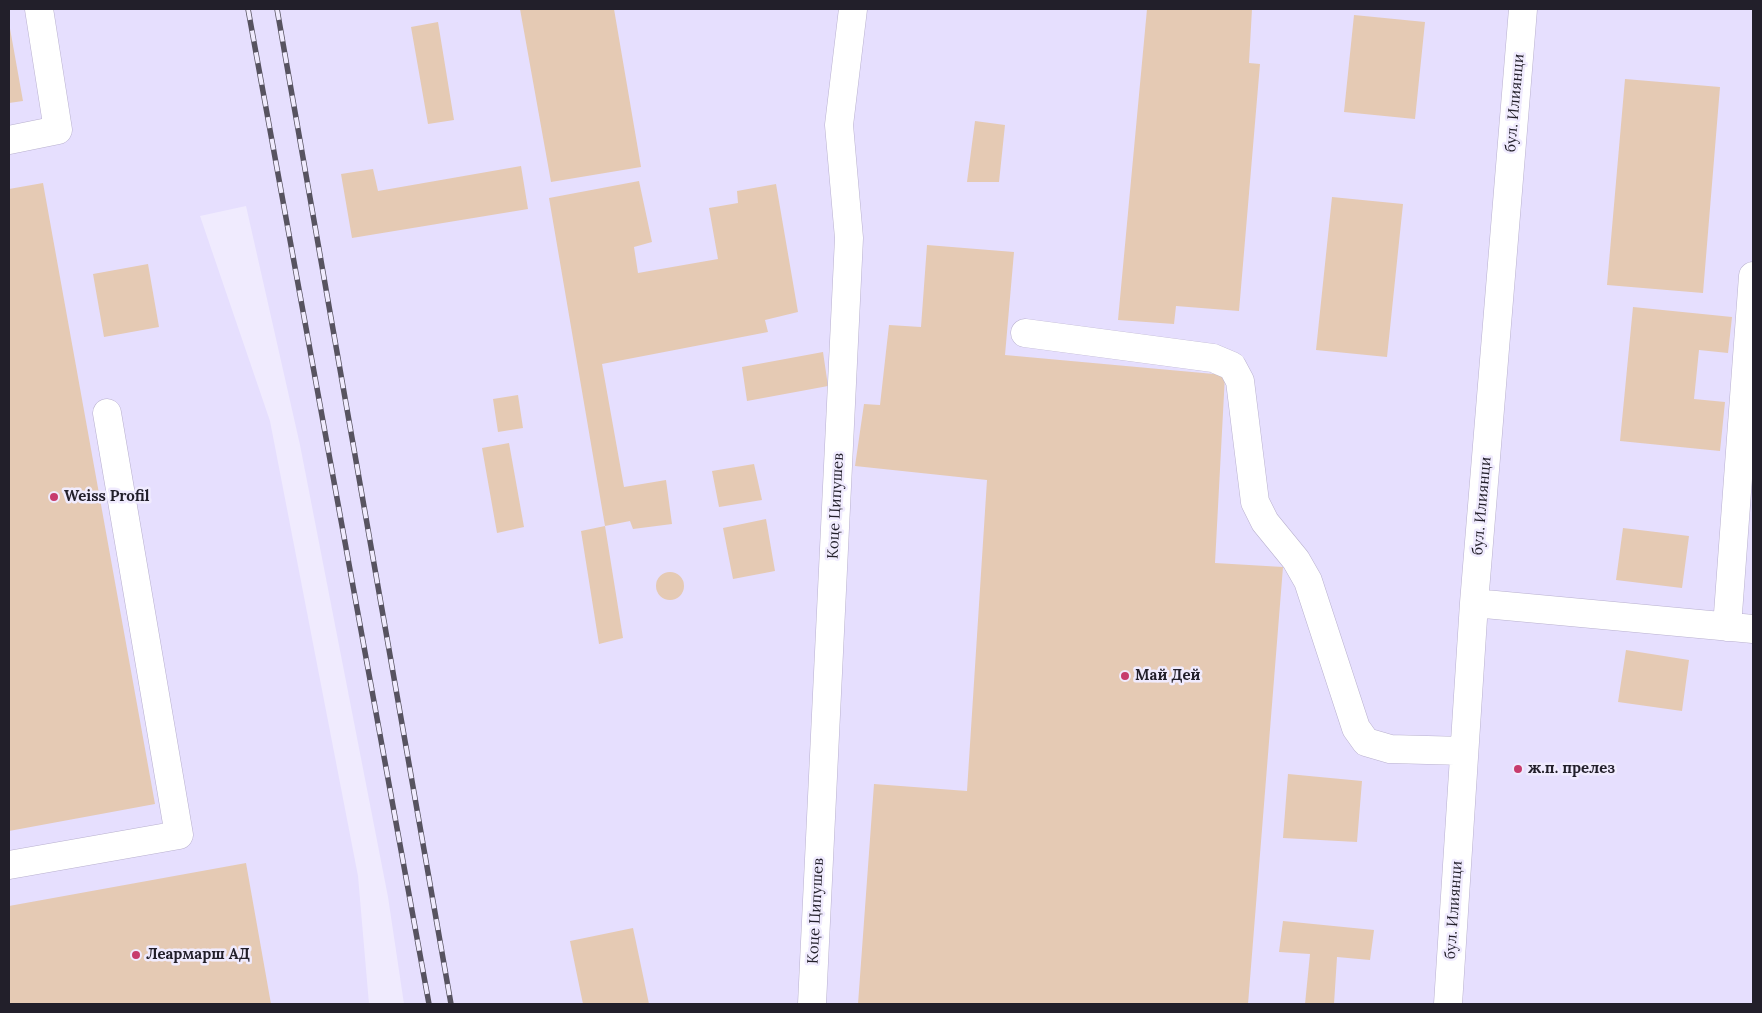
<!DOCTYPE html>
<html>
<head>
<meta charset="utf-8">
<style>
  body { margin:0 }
  #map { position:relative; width:1762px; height:1013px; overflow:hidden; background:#f0ebfe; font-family:Lora,serif }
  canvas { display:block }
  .frame { position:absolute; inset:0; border:10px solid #221f2a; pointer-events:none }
</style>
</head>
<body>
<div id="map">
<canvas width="1762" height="1013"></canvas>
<div class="frame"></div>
</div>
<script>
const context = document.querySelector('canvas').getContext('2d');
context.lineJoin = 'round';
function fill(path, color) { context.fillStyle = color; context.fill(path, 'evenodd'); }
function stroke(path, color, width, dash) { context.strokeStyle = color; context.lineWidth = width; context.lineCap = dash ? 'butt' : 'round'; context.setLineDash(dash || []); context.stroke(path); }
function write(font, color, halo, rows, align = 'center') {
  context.font = font + ' Lora,serif'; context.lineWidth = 5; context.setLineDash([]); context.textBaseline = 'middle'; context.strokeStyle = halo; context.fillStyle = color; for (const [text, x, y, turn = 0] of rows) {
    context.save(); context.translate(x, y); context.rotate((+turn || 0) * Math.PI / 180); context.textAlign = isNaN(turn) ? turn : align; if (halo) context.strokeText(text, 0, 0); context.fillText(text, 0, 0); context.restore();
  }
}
const built = new Path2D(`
  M9,9H1753V1004H404L388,897L300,445L246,206L200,216L270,421L358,876L369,1004H9Z`);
const building = new Path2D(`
  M520,9H614L641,167L551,182Z
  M1147,9H1252L1249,63L1260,64L1239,311L1176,306L1174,324L1118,320Z
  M1354,15L1425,22L1415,119L1344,112Z
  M438,22L454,120L428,124L411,27Z
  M9,23L23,101L9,103Z
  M1625,79L1720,87L1703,293L1607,285Z
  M975,121L1005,125L999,182H967Z
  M521,166L528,209L352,238L341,174L373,169L378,191Z
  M639,181L652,242L634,247L638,273L718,259L709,208L738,203L737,191L776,184L798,312L765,320L768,332L602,364L624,487L666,480L672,524L633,529L630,521L605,526L549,198Z
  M43,183L155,804L9,831V189Z
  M1332,197L1403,204L1387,357L1316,350Z
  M927,245L1014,252L1005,355L1225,375L1215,563L1283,567L1248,1004H858L874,784L967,791L987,480L855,466L864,404L880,405L889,325L921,327Z
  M148,264L159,327L104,337L93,274Z
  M1633,307L1732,317L1728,353L1699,350L1694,399L1725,402L1720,451L1620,441Z
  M823,352L828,386L747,401L742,367Z
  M518,395L523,428L498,432L493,399Z
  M509,443L524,527L497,533L482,448Z
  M754,464L762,500L719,507L712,471Z
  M766,519L775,571L733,579L723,528Z
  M605,526L623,638L599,644L581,531Z
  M1623,528L1689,536L1682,588L1616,580Z
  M656 586a14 14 0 1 1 28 0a14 14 0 1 1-28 0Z
  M1626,650L1689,660L1682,711L1618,702Z
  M1288,774L1362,781L1357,842L1283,838Z
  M246,863L271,1004H9V906Z
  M1283,921L1374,930L1370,960L1337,957L1334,1004H1305L1310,954L1279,952Z
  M633,928L649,1004H583L570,941Z`);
const minor = new Path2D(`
  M9,140L58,130L39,9
  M1025,333L1213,358L1232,366L1240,381L1255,502L1265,522L1296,560L1308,581L1356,728L1366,742L1390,749L1464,751
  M1474,603L1753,629
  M1727,627L1753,276
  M9,865L179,835L107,413
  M812,1004L849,238L839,125L853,9
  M1448,1004L1474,603L1523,9`);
const rail = new Path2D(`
  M248,9L429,1004
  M277,9L451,1004`);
const markers = [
  [54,497,5,"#c73b6d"],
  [1125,676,5,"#c73b6d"],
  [1518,769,5,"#c73b6d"],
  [136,955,5,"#c73b6d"]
];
const streetNames = [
  ["бул. Илиянци",1515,103,-85],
  ["Коце Ципушев",836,506,-87],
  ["бул. Илиянци",1482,506,-85],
  ["бул. Илиянци",1454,910,-86],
  ["Коце Ципушев",816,911,-87]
];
const poiNames = [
  ["Weiss Profil",64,497],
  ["Май Дей",1135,676],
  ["ж.п. прелез",1528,769],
  ["Леармарш АД",146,955]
];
fill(built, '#e6dffe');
fill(building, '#e5cab4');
stroke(minor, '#b9b1cf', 29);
stroke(minor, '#fff', 28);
stroke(rail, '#575360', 5.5);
stroke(rail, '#f0ebfe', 4, [11]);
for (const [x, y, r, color] of markers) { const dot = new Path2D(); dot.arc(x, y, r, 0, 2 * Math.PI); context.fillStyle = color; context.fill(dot); stroke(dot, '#f0ebfe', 2); }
write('15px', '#221f2a', '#f0ebfe', streetNames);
write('bold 15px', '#221f2a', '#f0ebfe', poiNames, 'left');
</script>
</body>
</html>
